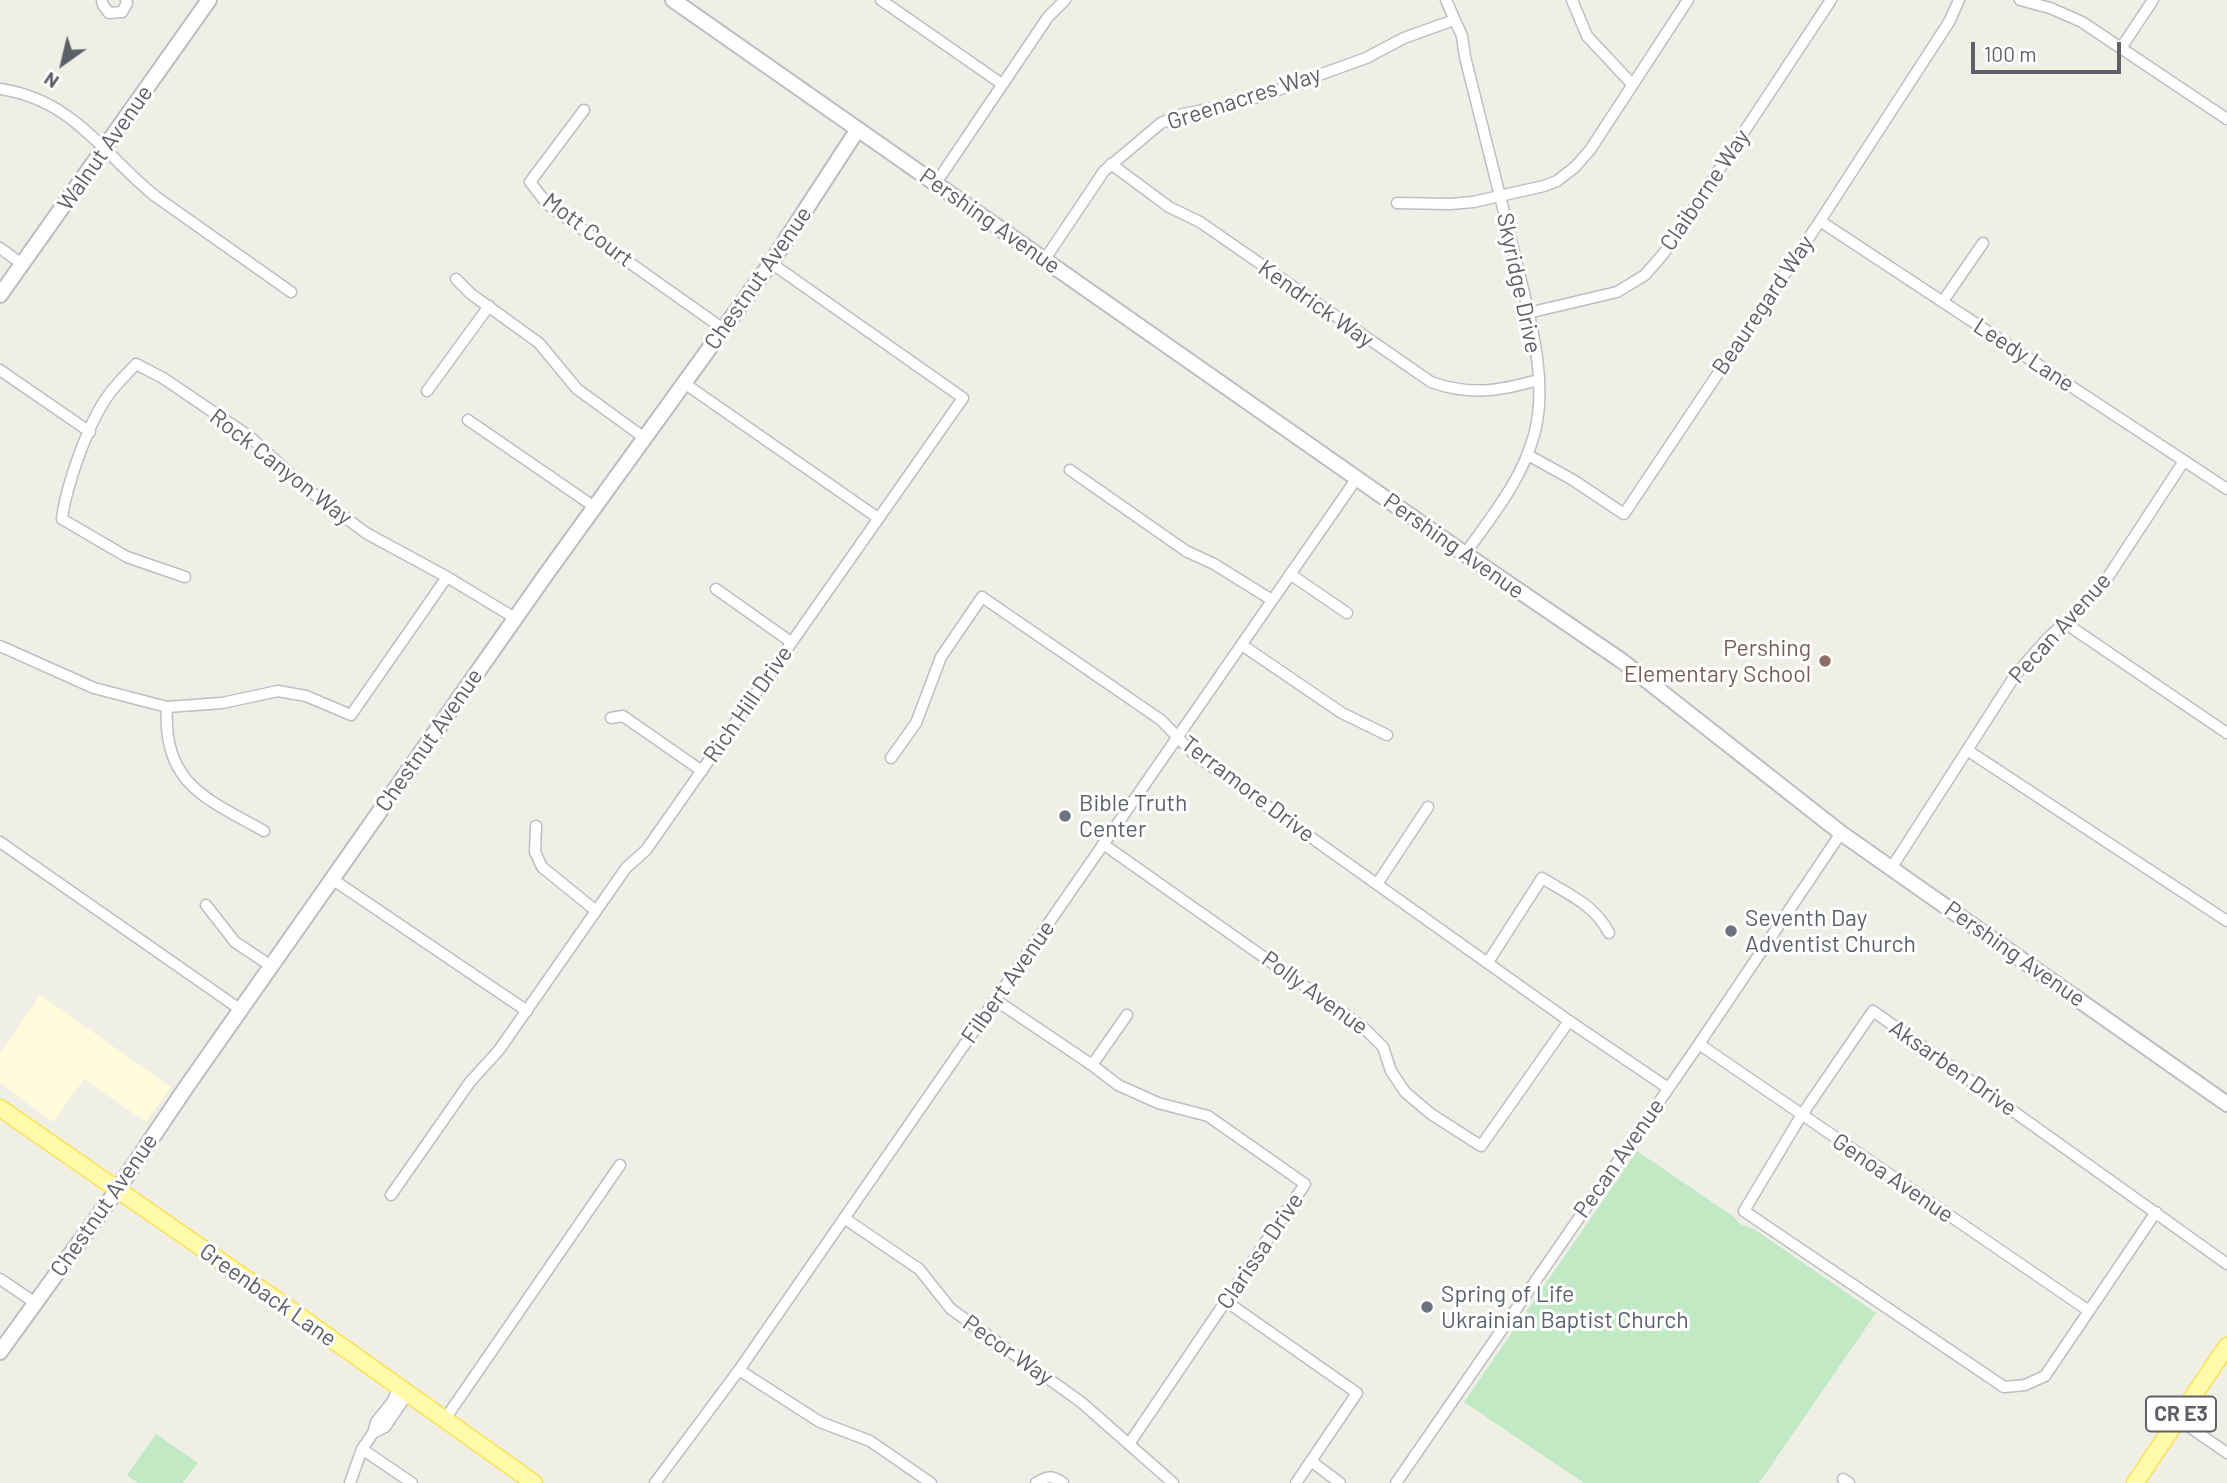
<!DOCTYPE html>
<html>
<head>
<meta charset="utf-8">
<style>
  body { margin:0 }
  #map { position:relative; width:2227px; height:1483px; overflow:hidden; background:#f0efe5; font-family:Barlow,sans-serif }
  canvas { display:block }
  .north { position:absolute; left:28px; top:28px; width:70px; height:70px; -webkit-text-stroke:5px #fff; paint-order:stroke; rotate:214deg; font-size:19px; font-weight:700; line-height:28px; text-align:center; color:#5d6067 }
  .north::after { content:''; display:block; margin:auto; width:24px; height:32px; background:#5d6067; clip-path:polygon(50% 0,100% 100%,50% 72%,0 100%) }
  .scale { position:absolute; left:1971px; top:42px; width:150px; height:32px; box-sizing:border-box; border:4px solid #5d6067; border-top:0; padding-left:9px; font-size:21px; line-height:24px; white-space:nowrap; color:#5d6067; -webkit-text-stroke:5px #fff; paint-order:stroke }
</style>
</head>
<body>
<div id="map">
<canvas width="2227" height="1483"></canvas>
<div class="north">N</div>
<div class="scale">100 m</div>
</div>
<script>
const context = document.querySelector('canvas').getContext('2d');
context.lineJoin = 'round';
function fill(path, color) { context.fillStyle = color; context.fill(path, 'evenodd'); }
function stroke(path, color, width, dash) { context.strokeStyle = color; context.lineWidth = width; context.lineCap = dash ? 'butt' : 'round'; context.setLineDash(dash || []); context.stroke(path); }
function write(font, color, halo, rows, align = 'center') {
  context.font = font + ' Barlow,sans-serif'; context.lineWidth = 6; context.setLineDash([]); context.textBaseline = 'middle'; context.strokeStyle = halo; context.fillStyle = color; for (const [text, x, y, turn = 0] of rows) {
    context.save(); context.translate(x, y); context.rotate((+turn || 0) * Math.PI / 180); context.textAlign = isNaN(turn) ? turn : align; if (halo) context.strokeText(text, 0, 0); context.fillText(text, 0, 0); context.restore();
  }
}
const commercial = new Path2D(`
  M40,995L171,1087L146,1122L84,1079L53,1122L0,1083V1054Z`);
const green = new Path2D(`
  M1637,1151L1734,1217L1740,1224L1754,1229L1876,1313L1759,1483H1584L1464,1402Z
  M156,1434L198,1463L183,1483H138L127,1475Z`);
const street = new Path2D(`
  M102,0L103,5L109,13L122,12L127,3L126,0
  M881,0L1002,84
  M1446,0L1462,36L1465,57C1481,122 1498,187 1514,252C1527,308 1550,379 1534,435C1522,480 1491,517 1465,554
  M1572,0L1587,36L1632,84
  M2020,0L2050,8L2082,22L2227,119
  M2121,48L2153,0
  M0,89C74,100 102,153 155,196L291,292
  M584,110L530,182L548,205L722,328
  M1111,164L1169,207L1200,222L1431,382C1470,396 1499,391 1538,380
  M936,183L1048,17L1065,0
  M1397,203L1450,204L1473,202L1544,186L1557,181L1575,167L1590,150L1688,0
  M1820,221L2227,489
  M0,248L22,264
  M1045,259L1104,171L1161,123L1183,114L1238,103L1264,95L1366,58L1404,38L1454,20
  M456,279L471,294L539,343L577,389L646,439
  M1943,301L1983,243
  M1528,313L1617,292L1645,275L1664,253L1831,0
  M0,370L90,432
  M684,383L878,518
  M427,391L489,306
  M468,420L596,508
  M1528,455L1573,480L1624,514L1820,221L1949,22L1959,0
  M1070,470L1186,551L1214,564L1272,600
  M1290,574L1347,613
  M185,577L127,557L62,519C66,486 88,424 107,397C115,385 126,375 136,364L163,378L250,437L307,489L366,533L447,577L515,618
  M716,589L791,642
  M2065,623L2227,733
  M1242,645L1342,713L1387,735
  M0,646L94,688L167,707L222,703L278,691L306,696L351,715L447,577
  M167,707C162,784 207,799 264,831
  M611,718L623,716L702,771
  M1967,750L2227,921
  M891,758L916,723L941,657L982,597L1161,720L1194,754L1569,1021L1668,1088
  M536,826L535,852L542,867L595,910
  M0,842L241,1010
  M1103,844L1363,1027L1383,1047L1391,1071L1405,1092L1431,1114L1481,1146L1569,1021
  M1892,867L2016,674L2046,640L2092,597L2106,580L2184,461
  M332,879L527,1011
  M1377,884L1428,807
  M206,905L235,942L271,966
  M1488,962L1542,878C1568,894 1595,905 1609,933
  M997,1001L1092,1065L1118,1085L1158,1103L1208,1116L1305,1184L1129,1444
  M1699,1044L2089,1311
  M1092,1065L1127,1015
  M391,1195L470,1082L499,1050L626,868L646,850L963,398L771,263
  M2156,1212L2045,1376L2025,1385L2004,1387L1744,1211L1801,1116L1873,1011L2227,1264
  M844,1218L919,1269L951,1309L1081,1402L1173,1483
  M0,1279L34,1302
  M1227,1302L1357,1393L1296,1483
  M739,1370L820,1422L870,1441L931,1483
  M445,1419L620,1165
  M2178,1419L2227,1453
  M373,1433L385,1427L408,1393
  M362,1449L412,1483
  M1311,1461L1340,1483
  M1843,1479L1849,1483
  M350,1483L362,1449L373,1433L376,1422L392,1402L399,1387
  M655,1483L739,1370L1357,478
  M1036,1483C1047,1476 1052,1475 1063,1483
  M1396,1483L1699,1044L1841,833`);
const secondary = new Path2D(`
  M673,0L1465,554L1622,661L1841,833L2227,1104
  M0,295L209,0
  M0,1352L117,1190L187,1086L547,573L771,263L858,129`);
const primary = new Path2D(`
  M0,1108L281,1303L534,1483
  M2135,1483L2227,1346`);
const markers = [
  [1825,661,7,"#8d6e63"],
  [1065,816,7,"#6b7280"],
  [1731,931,7,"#6b7280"],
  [1427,1307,7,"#6b7280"]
];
const shields = [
  [2181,1414,70]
];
const shieldNames = [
  ["CR E3",2181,1414]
];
const streetNames = [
  ["Greenacres Way",1244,98,-18],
  ["Walnut Avenue",105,148,-55],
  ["Claiborne Way",1705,190,-56],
  ["Pershing Avenue",990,221,35],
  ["Mott Court",588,230,37],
  ["Chestnut Avenue",758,278,-55],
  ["Skyridge Drive",1519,283,78],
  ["Kendrick Way",1316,304,35],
  ["Beauregard Way",1763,305,-56],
  ["Leedy Lane",2024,355,33],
  ["Rock Canyon Way",281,467,38],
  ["Pershing Avenue",1454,546,35],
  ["Pecan Avenue",2060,628,-48],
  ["Rich Hill Drive",748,704,-55],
  ["Chestnut Avenue",429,740,-55],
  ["Terramore Drive",1248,789,37],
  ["Pershing Avenue",2015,954,35],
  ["Filbert Avenue",1008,982,-55],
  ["Polly Avenue",1315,993,36],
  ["Aksarben Drive",1953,1068,35],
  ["Pecan Avenue",1619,1158,-55],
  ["Genoa Avenue",1893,1178,34],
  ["Chestnut Avenue",104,1205,-55],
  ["Clarissa Drive",1260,1251,-56],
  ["Greenback Lane",268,1295,35],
  ["Pecor Way",1008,1350,35]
];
const educationNames = [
  ["Pershing",1811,648],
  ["Elementary School",1811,674]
];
const worshipNames = [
  ["Bible Truth",1079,803],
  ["Center",1079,829],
  ["Seventh Day",1745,918],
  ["Adventist Church",1745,944],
  ["Spring of Life",1441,1294],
  ["Ukrainian Baptist Church",1441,1320]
];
fill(commercial, '#fffbdb');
fill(green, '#c0e9c4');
stroke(street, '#bcbec5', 13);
stroke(secondary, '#babdc4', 18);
stroke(primary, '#fcdf52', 19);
stroke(street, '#fff', 10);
stroke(secondary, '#fff', 14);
stroke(primary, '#fffbab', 16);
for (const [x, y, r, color] of markers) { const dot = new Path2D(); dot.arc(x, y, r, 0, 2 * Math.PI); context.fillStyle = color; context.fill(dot); stroke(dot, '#fff', 2.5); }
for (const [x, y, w] of shields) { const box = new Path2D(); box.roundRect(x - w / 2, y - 17.5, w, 35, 5); context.fillStyle = '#fff'; context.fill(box); stroke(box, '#5d6067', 2); }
write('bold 21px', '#5d6067', null, shieldNames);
write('23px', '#5d6067', '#fff', streetNames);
write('23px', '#785e54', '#fff', educationNames, 'right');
write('23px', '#5b616d', '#fff', worshipNames, 'left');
</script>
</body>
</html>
